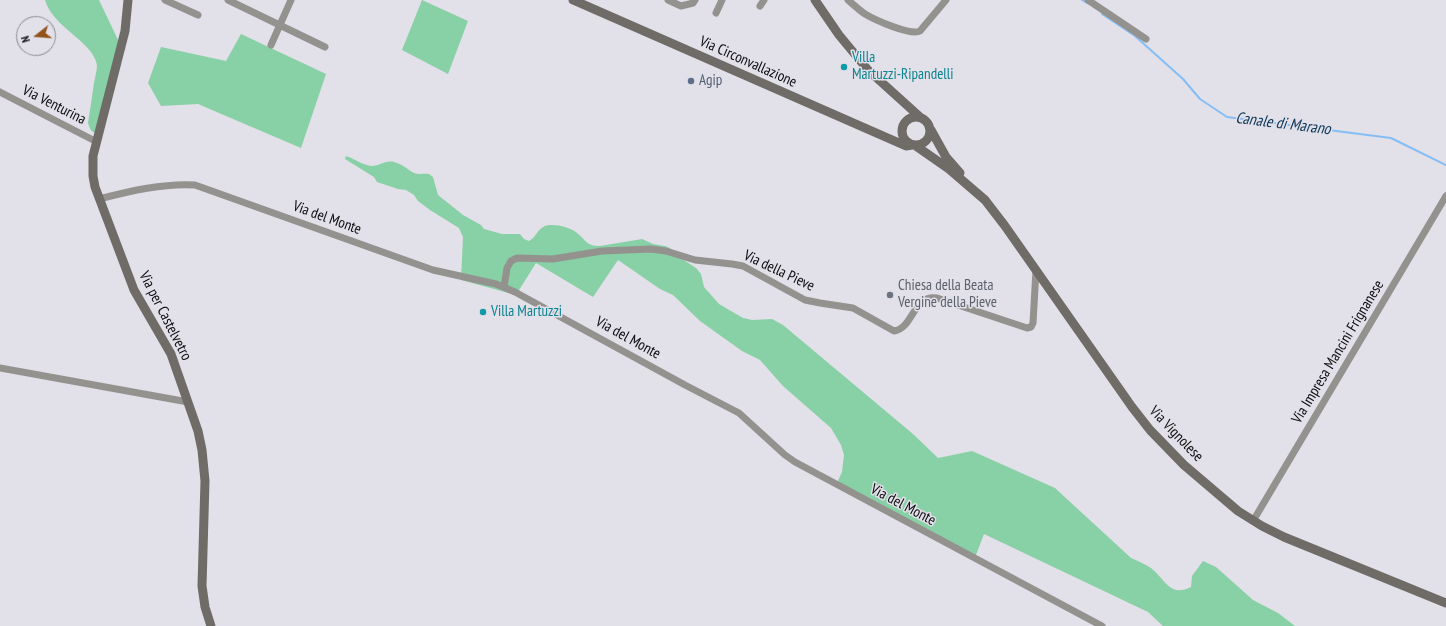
<!DOCTYPE html>
<html>
<head>
<meta charset="utf-8">
<style>
  body { margin:0 }
  #map { position:relative; width:1446px; height:626px; overflow:hidden; background:#e2e0e8; font-family:"PT Sans Narrow",sans-serif }
  canvas { display:block }
  .north { position:absolute; left:16px; top:16px; width:40px; height:40px; box-sizing:border-box; background:#e2e0e8; border:1px solid #8c8b91; border-radius:50%; rotate:253deg; font-size:11px; font-weight:700; line-height:16px; text-align:center; color:#0c0b0e }
  .north::after { content:''; display:block; margin:auto; width:14px; height:18px; background:#93541c; clip-path:polygon(50% 0,100% 100%,50% 72%,0 100%) }
</style>
</head>
<body>
<div id="map">
<canvas width="1446" height="626"></canvas>
<div class="north">N</div>
</div>
<script>
const context = document.querySelector('canvas').getContext('2d');
context.lineJoin = 'round';
function fill(path, color) { context.fillStyle = color; context.fill(path, 'evenodd'); }
function stroke(path, color, width, dash) { context.strokeStyle = color; context.lineWidth = width; context.lineCap = dash ? 'butt' : 'round'; context.setLineDash(dash || []); context.stroke(path); }
function write(font, color, halo, rows, align = 'center') {
  context.font = font + ' "PT Sans Narrow",sans-serif'; context.lineWidth = 3; context.setLineDash([]); context.textBaseline = 'middle'; context.strokeStyle = halo; context.fillStyle = color; for (const [text, x, y, turn = 0] of rows) {
    context.save(); context.translate(x, y); context.rotate((+turn || 0) * Math.PI / 180); context.textAlign = isNaN(turn) ? turn : align; if (halo) context.strokeText(text, 0, 0); context.fillText(text, 0, 0); context.restore();
  }
}
const green = new Path2D(`
  M45,0H99L119,42L98,133C91,133 90,129 88,123C90,110 92,97 94,83C95,77 97,71 97,65C93,41 53,28 45,0Z
  M422,0L468,21L448,74L402,50Z
  M241,34L326,74L301,148L198,104L161,106L148,83L161,47L226,61Z
  M346,156C355,159 364,166 373,166C381,165 386,160 394,162C402,164 407,169 414,173C419,175 424,173 429,174L433,177L438,195L463,215L481,225L484,229L502,234H520L524,239L529,241C536,238 537,229 545,226C553,223 570,227 577,233C587,241 586,246 600,246L642,239L653,244L665,246L670,248L676,255L696,268L701,274L704,287L719,304L743,318L752,320L772,319L783,325L913,434L938,458L972,451L1055,488L1131,558C1138,561 1145,564 1151,568C1165,579 1170,598 1191,587L1192,576L1203,561L1216,567L1253,600L1278,613L1295,626H1163L1148,612L984,534L974,560L837,483L842,472L844,455L841,445L831,428L783,386L760,360L742,351L700,321L673,295L660,289L618,260L593,297L536,263L516,295L461,280L463,237L459,228L430,210L418,201L414,195L406,190L398,189L377,182L374,177L345,159Z`);
const stream = new Path2D(`
  M1082,0L1087,3
  M1102,14L1135,36L1183,79L1200,99L1227,117L1391,138L1446,165`);
const street = new Path2D(`
  M165,0L198,15
  M228,0L325,47
  M668,0L681,6L693,3L695,0
  M848,0C854,5 859,10 865,14C875,20 911,36 920,31L946,0
  M1088,0L1146,39
  M760,6L764,0
  M716,13L722,0
  M271,45L291,0
  M0,92L97,142
  M99,199C130,191 164,183 195,185L433,270L496,284L515,292L685,385L739,413L785,455L795,462L1102,626
  M504,287L507,268L511,261L517,258L553,259L602,251L651,249L666,251L695,260L732,264L743,266L805,300L820,303L853,308L894,331C913,329 913,294 937,298L1027,328L1031,327L1033,323L1036,270
  M0,368L188,402
  M1253,521L1446,196`);
const secondary = new Path2D(`
  M128,0L125,31L93,156V176L95,187L134,290L171,354L198,431L202,450L205,481L202,586L205,607L211,626
  M573,0L906,146L912,145
  M815,0L839,35L868,70L920,117
  M902 131a14 14 0 1 1 28 0a14 14 0 1 1-28 0Z
  M931,130L946,157L960,173
  M916,146L949,169L985,200L1005,226L1132,407L1150,430L1184,465L1238,511L1262,526L1284,537L1446,603`);
const markers = [
  [844,67,4,"#0f9aa8"],
  [691,81,4,"#5c6f8a"],
  [890,295,4,"#6b7280"],
  [483,312,4,"#0f9aa8"]
];
const cultureNames = [
  ["Villa",852,58],
  ["Martuzzi-Ripandelli",852,75],
  ["Villa Martuzzi",491,312]
];
const streetNames = [
  ["Via Circonvallazione",748,62,24],
  ["Via Venturina",54,105,27],
  ["Via del Monte",327,218,20],
  ["Via della Pieve",779,271,25],
  ["Via per Castelvetro",165,316,63],
  ["Via del Monte",628,338,29],
  ["Via Impresa Mancini Frignanese",1338,352,-59],
  ["Via Vignolese",1176,434,46],
  ["Via del Monte",903,505,28]
];
const serviceNames = [
  ["Agip",699,81]
];
const worshipNames = [
  ["Chiesa della Beata",898,286],
  ["Vergine della Pieve",898,303]
];
const waterNames = [
  ["Canale di Marano",1283,124,7]
];
fill(green, '#88d0a6');
stroke(stream, '#85bef6', 2);
stroke(street, '#94928f', 7);
stroke(secondary, '#6f6c67', 9);
for (const [x, y, r, color] of markers) { const dot = new Path2D(); dot.arc(x, y, r, 0, 2 * Math.PI); context.fillStyle = color; context.fill(dot); stroke(dot, '#e2e0e8', 1.5); }
write('15px', '#0d838f', '#e2e0e8', cultureNames, 'left');
write('15px', '#0c0b0e', '#e2e0e8', streetNames);
write('15px', '#4e5e75', '#e2e0e8', serviceNames, 'left');
write('15px', '#5b616d', '#e2e0e8', worshipNames, 'left');
write('italic 16px', '#0b3659', '#e2e0e8', waterNames);
</script>
</body>
</html>
